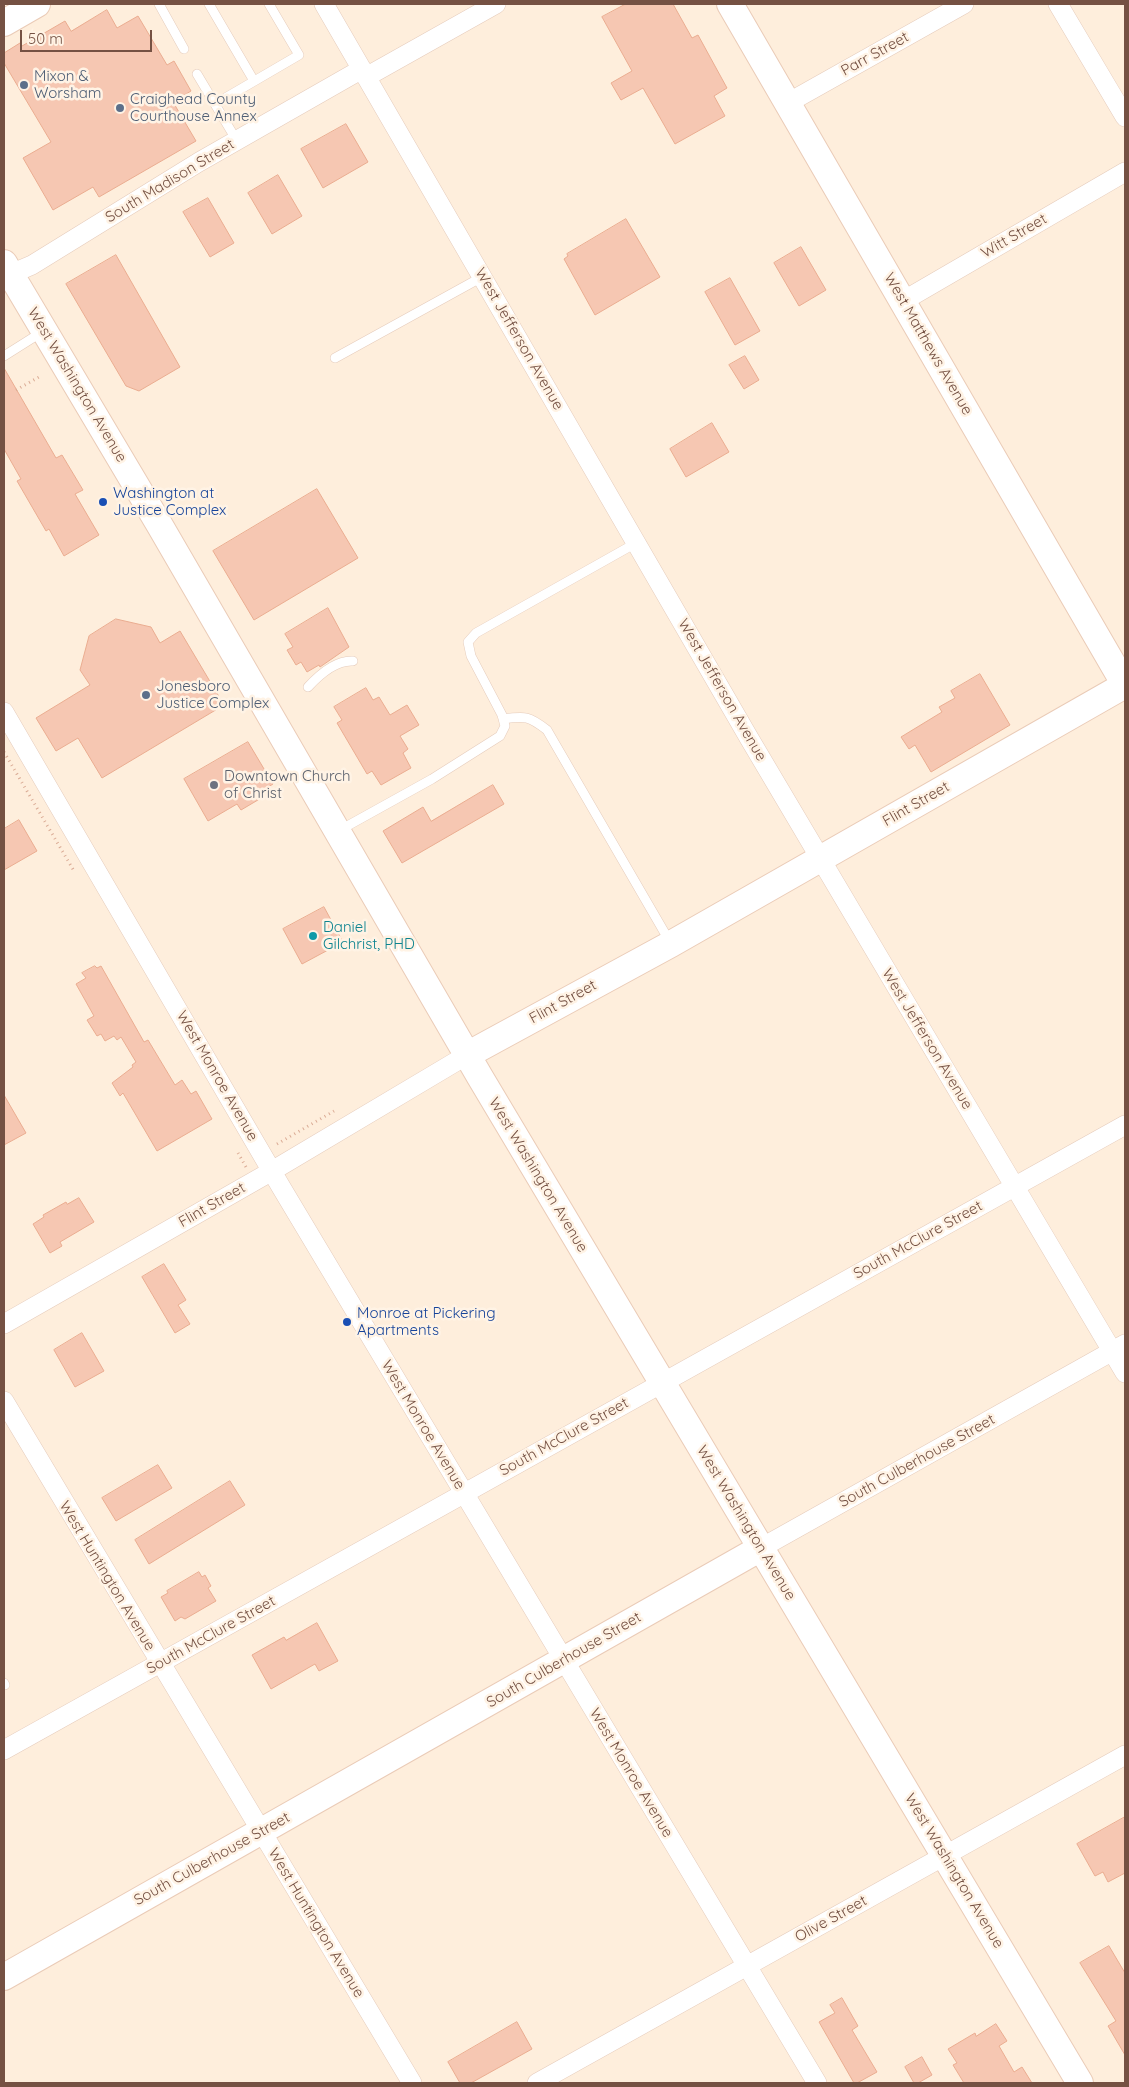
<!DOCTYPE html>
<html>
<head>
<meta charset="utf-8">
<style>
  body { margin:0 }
  #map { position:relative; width:1129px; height:2087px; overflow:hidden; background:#feeedc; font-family:Quicksand,sans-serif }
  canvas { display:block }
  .frame { position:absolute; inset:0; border:5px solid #755143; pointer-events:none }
  .scale { position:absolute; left:20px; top:30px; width:132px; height:22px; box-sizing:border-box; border:2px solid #755143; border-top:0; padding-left:6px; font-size:15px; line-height:18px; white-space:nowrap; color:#755143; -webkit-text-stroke:4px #fff3e5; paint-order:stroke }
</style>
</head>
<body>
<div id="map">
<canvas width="1129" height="2087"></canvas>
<div class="frame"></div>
<div class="scale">50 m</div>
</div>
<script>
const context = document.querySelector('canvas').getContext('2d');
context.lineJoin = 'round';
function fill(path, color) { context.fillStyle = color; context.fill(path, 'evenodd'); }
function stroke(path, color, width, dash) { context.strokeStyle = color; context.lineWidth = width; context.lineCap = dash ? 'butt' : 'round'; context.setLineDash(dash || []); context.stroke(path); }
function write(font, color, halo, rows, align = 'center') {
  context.font = font + ' Quicksand,sans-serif'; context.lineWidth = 5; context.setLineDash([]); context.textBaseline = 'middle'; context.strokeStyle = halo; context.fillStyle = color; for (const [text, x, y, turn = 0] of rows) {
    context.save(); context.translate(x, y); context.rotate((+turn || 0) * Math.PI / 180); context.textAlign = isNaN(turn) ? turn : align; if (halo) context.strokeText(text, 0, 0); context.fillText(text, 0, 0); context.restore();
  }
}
const building = new Path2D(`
  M626,4H673L692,38L698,35L727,88L714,96L725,116L675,144L643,88L621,100L611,83L632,71L602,17Z
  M107,10L117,28L138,16L167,65L174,61L191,91L173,102L196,141L99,197L93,187L53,210L23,158L51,142L4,63V53L20,43L22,46L65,21L71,31Z
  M346,124L368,162L323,188L301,149Z
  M278,175L302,216L272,234L248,193Z
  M208,198L234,243L210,257L183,212Z
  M626,219L660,277L595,315L564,259L568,256L567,254Z
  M801,247L826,290L799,306L774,263Z
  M116,255L180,367L139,391L126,386L66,284Z
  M730,278L760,331L735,345L705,292Z
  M745,356L759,380L744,389L729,365Z
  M4,368L56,458L62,455L83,490L75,494L99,535L64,556L49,529L46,531L17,481L21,479L4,449Z
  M712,423L729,452L686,477L670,449Z
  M317,489L358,558L254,620L213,551Z
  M328,608L349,647L320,667L319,665L307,672L301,662L296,665L287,650L293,647L285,634Z
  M116,619L151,627L160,643L180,631L224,705L102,778L78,738L56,751L36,718L90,685L80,670L89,636Z
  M980,674L1010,725L931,772L915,745L909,749L901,737L942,712L939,707L955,698L951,691Z
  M366,688L373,700L379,697L390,715L407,705L419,725L400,736L408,749L403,753L411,768L381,785L372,771L367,774L337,723L342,720L334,707Z
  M248,742L273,784L260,792L263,797L241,810L237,804L208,821L184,779Z
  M493,785L504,804L402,863L383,831L423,807L431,821Z
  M19,820L37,851L4,870V829Z
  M324,907L343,942L302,964L283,929Z
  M95,966L97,968L101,966L144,1042L148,1040L175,1085L182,1080L191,1094L196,1091L212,1119L157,1151L123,1093L120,1096L112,1083L133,1067L132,1065L136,1062L121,1037L117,1040L114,1036L105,1041L101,1034L97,1036L87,1020L94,1016L76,984L86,978L82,973Z
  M4,1095L26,1133L4,1145Z
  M79,1198L94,1222L60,1242L62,1246L50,1253L33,1224L44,1217L43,1215L66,1202L67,1204Z
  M164,1264L186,1300L178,1305L190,1324L175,1333L142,1277Z
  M82,1333L104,1371L75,1387L54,1350Z
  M158,1465L172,1488L116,1521L102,1498Z
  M230,1481L245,1505L149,1564L135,1540Z
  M199,1572L202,1577L205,1575L211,1586L208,1588L216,1601L185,1619L181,1617L175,1621L161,1597L168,1593L167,1591Z
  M317,1623L338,1661L319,1671L315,1664L271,1689L252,1655L284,1637L286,1640Z
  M1125,1817V1873L1108,1882L1103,1872L1095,1876L1077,1844Z
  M1109,1946L1125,1973V2055L1108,2026L1116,2021L1080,1963Z
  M842,1998L858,2026L852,2030L877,2072L857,2083H854L819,2022L835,2013L830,2005Z
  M517,2022L532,2049L471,2083H460L448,2062Z
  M996,2024L1007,2041L999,2046L1014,2072L1022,2067L1032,2083H964L953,2065L957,2063L948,2049L975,2033L976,2036Z
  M922,2057L932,2075L918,2083H914L905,2067Z`);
const path = new Path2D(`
  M16,390L39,377
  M4,752L74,871
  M277,1144L334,1111
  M238,1153L246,1167`);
const lane = new Path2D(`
  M159,4L184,49
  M209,4L254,81
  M197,74L237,141
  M215,104L299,55L269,4
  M4,356L42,332
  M335,358L482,277
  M308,687C319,675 336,660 353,661
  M503,719C526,716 529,716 547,730L670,942
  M340,830L432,779L500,736L505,726L502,715L471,656L468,642L476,633L636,543
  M4,1683L5,1685`);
const street = new Path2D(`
  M324,4L749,738L1125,1373
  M1058,4L1125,117
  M366,77L496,4
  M786,104L964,4
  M4,277L32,265L199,162L362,69
  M903,301L1125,172
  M4,712L281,1187L817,2083
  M4,1324L272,1171L467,1055
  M4,1401L412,2083
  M761,1548L1125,1344
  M4,1750L1125,1125
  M537,2083L1125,1755`);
const secondary = new Path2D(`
  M730,4L1125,685
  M4,23L37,4
  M4,263L159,524L480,1077L1080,2083
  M467,1055L671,944L1125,685
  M4,1977L761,1548`);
const markers = [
  [24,85,5,"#5c6f8a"],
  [120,108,5,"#5c6f8a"],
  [103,502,5,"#1a4fb4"],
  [146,695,5,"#5c6f8a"],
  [214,785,5,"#6b7280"],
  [313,936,5,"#0f9aa8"],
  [347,1322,5,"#1a4fb4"]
];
const streetNames = [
  ["Parr Street",875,54,-29],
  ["South Madison Street",170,181,-31],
  ["Witt Street",1014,236,-30],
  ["West Jefferson Avenue",519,339,60],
  ["West Matthews Avenue",928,344,60],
  ["West Washington Avenue",77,385,59],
  ["West Jefferson Avenue",722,690,60],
  ["Flint Street",916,804,-30],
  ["Flint Street",563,1002,-29],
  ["West Jefferson Avenue",927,1039,59],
  ["West Monroe Avenue",217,1076,60],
  ["West Washington Avenue",538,1175,59],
  ["Flint Street",212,1205,-30],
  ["South McClure Street",918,1240,-29],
  ["West Monroe Avenue",423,1425,59],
  ["South McClure Street",564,1437,-29],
  ["South Culberhouse Street",917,1461,-29],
  ["West Washington Avenue",746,1523,59],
  ["West Huntington Avenue",107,1576,59],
  ["South McClure Street",211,1635,-29],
  ["South Culberhouse Street",564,1660,-30],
  ["West Monroe Avenue",631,1773,59],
  ["South Culberhouse Street",212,1859,-29],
  ["West Washington Avenue",954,1871,59],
  ["Olive Street",831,1919,-29],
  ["West Huntington Avenue",316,1923,59]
];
const serviceNames = [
  ["Mixon &",34,76],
  ["Worsham",34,93],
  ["Craighead County",130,99],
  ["Courthouse Annex",130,116],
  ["Jonesboro",156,686],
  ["Justice Complex",156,703]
];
const transitNames = [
  ["Washington at",113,493],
  ["Justice Complex",113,510],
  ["Monroe at Pickering",357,1313],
  ["Apartments",357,1330]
];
const worshipNames = [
  ["Downtown Church",224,776],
  ["of Christ",224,793]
];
const cultureNames = [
  ["Daniel",323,927],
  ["Gilchrist, PHD",323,944]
];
fill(building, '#f6c7b2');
stroke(building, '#eaac90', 1);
stroke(lane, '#e5cbbb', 10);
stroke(street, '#e5cbbb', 20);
stroke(secondary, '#eacbb7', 28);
stroke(path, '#daab95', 3, [1, 4]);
stroke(lane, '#fff', 9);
stroke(street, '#fff', 19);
stroke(secondary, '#fff', 26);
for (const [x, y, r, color] of markers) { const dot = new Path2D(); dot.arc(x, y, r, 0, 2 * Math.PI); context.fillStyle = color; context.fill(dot); stroke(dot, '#fff3e5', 2); }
write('15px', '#755143', '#fff3e5', streetNames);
write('15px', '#4e5e75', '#fff3e5', serviceNames, 'left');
write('15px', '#164399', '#fff3e5', transitNames, 'left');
write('15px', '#5b616d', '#fff3e5', worshipNames, 'left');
write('15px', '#0d838f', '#fff3e5', cultureNames, 'left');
</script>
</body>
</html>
